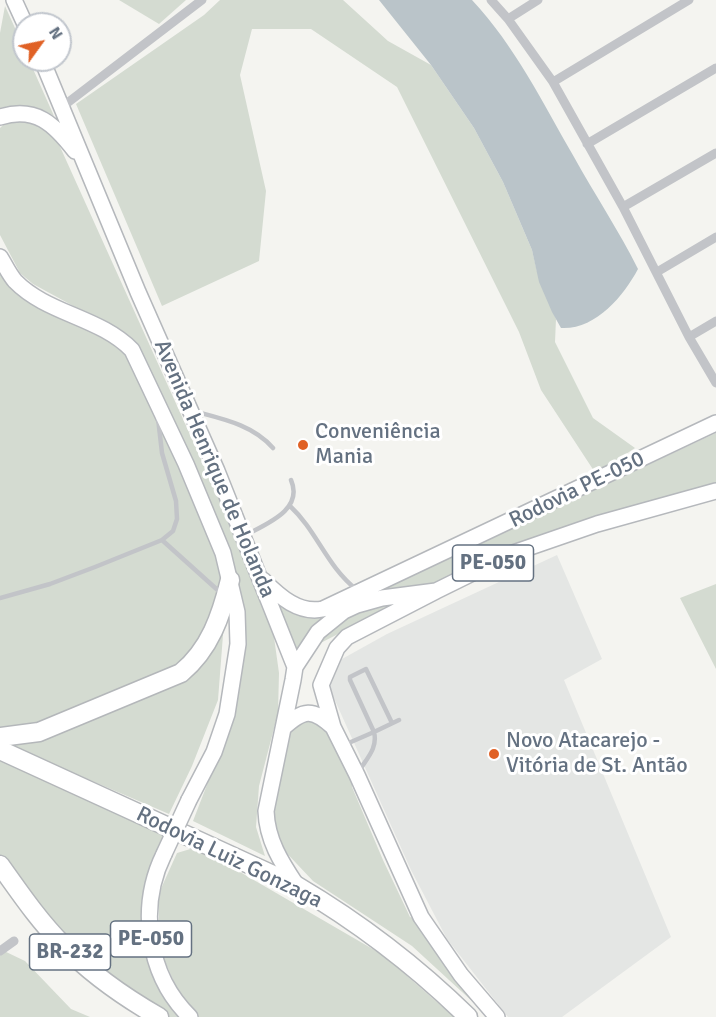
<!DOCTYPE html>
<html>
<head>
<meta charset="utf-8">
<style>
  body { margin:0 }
  #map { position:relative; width:716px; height:1017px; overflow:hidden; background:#f4f4f0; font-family:Signika,sans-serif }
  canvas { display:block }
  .north { position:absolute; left:12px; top:12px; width:60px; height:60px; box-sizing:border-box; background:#fff; border:2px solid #c1c6cd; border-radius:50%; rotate:57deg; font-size:16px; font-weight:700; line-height:24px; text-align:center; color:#647181 }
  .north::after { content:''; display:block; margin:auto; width:21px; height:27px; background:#e06125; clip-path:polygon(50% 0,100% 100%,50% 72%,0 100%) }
</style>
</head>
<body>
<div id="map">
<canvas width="716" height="1017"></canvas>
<div class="north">N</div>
</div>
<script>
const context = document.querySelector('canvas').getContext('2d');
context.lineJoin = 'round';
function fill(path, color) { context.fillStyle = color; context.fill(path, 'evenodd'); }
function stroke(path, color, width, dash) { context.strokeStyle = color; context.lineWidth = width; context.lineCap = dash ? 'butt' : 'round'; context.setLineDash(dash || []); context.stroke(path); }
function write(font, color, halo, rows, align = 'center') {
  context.font = font + ' Signika,sans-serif'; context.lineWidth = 6; context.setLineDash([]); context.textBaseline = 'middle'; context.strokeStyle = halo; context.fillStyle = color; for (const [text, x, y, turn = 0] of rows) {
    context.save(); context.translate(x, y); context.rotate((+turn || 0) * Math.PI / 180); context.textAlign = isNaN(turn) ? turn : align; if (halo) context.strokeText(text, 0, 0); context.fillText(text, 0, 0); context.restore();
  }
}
const built = new Path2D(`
  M557,555L602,659L564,680L671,937L562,1017H508L447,939L411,870L329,687L342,659L387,634Z`);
const green = new Path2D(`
  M119,0H186L159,24Z
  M220,0H343L388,41L431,65L474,128L503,182L532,250L537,271L556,319L555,342L593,418L635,448L596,474L541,390L519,332L397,87L311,29H252L240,75L266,191L259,261L162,306L76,104L204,15Z
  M5,6L24,48V60H29L54,116C36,105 20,104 0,108V33Z
  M26,120L48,128L57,140L248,563L273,630L279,673L278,713L259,786L256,827L265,856L193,821L232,720L244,647L238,583L112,327L33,284L20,273L0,235V128L5,123Z
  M0,257L13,279L126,343L230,580L225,598L181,673L0,737Z
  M716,433V484L494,554L303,652L298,661L273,597L331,612Z
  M716,584V669L680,598Z
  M224,622L218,700L192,766L169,814L6,744L168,684Z
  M311,721L329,729L353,774L352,787L383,860L410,917L418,920L486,1014L412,946L313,881L279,845L271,818L286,733L304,722Z
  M0,755L168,828L151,893L156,962L191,1017H160L127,998L0,872Z
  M197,847L383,955L454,1017H199L181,998L159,948V893L177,853Z
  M2,950L25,961L71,1009L90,1017H0V951Z`);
const water = new Path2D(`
  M379,0H472C515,46 543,103 574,157C595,195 619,231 638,269C623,297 595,330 561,328L552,312L539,282L532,250L503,182L474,128L431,65Z`);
const lane = new Path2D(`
  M193,411C223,419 253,425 273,448
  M290,506C317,531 327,567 357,590
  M246,535C266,524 304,510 291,480
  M162,540L222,594
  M0,598L50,584L95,567L162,540L173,531L177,519L176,501L162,453L158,418
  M344,745L374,732L350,680V677L366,669L392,723
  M359,771C367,758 378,748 374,732L399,720`);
const street = new Path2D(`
  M491,0L508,19L553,82L623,207L689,337L716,383
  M508,19L538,0
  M553,82L689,0
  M62,107L202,0
  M587,144L716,68
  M623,207L716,153
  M657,272L716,237
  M689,337L716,321
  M0,951L14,941`);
const primary = new Path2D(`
  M14,0L25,24
  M42,60L138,292L217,471L291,657L295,667L293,680L266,811C267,840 281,862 297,886
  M0,117C36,106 54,124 75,151
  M0,257C5,265 9,274 15,281C47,314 100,317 132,350L186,464L223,553L237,612L238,644L227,714L214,752L189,800
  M263,580C280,597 299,614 323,609L716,423
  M436,591L347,637L337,648L321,685L333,727L357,775L421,917L461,975L497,1017
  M295,667L318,632L344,611L357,605L382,598L436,591L513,553L597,524L716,491
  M283,728C304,709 312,708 333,727
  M164,854C138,907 147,975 190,1017`);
const highway = new Path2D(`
  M0,737L39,732L181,673C210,649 221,616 230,580
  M0,750L297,886C358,922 417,967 468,1017
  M0,865C20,893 39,921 63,945C91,974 124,997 159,1017`);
const primaryBridge = new Path2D(`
  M164,854L189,800`);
const markers = [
  [303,445,6,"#e06125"],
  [494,754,6,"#e06125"]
];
const shields = [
  [493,563,81],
  [151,939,81],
  [70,952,81]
];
const shieldNames = [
  ["PE-050",493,563],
  ["PE-050",151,939],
  ["BR-232",70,952]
];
const poiNames = [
  ["Conveniência",315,432],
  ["Mania",315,457],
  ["Novo Atacarejo -",506,741],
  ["Vitória de St. Antão",506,766]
];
const streetNames = [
  ["Avenida Henrique de Holanda",214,469,67],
  ["Rodovia PE-050",577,490,-26],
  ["Rodovia Luiz Gonzaga",229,858,26]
];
fill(built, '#e4e6e4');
fill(green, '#d4dbd1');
fill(water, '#bac4c9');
stroke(primary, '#b5b8bc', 18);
stroke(highway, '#b4b7ba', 21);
stroke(lane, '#c2c4c8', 4.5);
stroke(street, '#c2c4c8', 9);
stroke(primary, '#fff', 15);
stroke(highway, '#fff', 18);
stroke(primaryBridge, '#b5b8bc', 18, []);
stroke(primaryBridge, '#fff', 15);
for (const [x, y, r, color] of markers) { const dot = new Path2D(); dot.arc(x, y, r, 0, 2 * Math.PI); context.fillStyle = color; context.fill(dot); stroke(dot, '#fff', 2); }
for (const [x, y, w] of shields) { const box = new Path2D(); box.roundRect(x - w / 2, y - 18, w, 36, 4.5); context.fillStyle = '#fff'; context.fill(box); stroke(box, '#647181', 1.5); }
write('bold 21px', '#647181', null, shieldNames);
write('22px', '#647181', '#fff', poiNames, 'left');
write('22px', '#647181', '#fff', streetNames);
</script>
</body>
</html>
